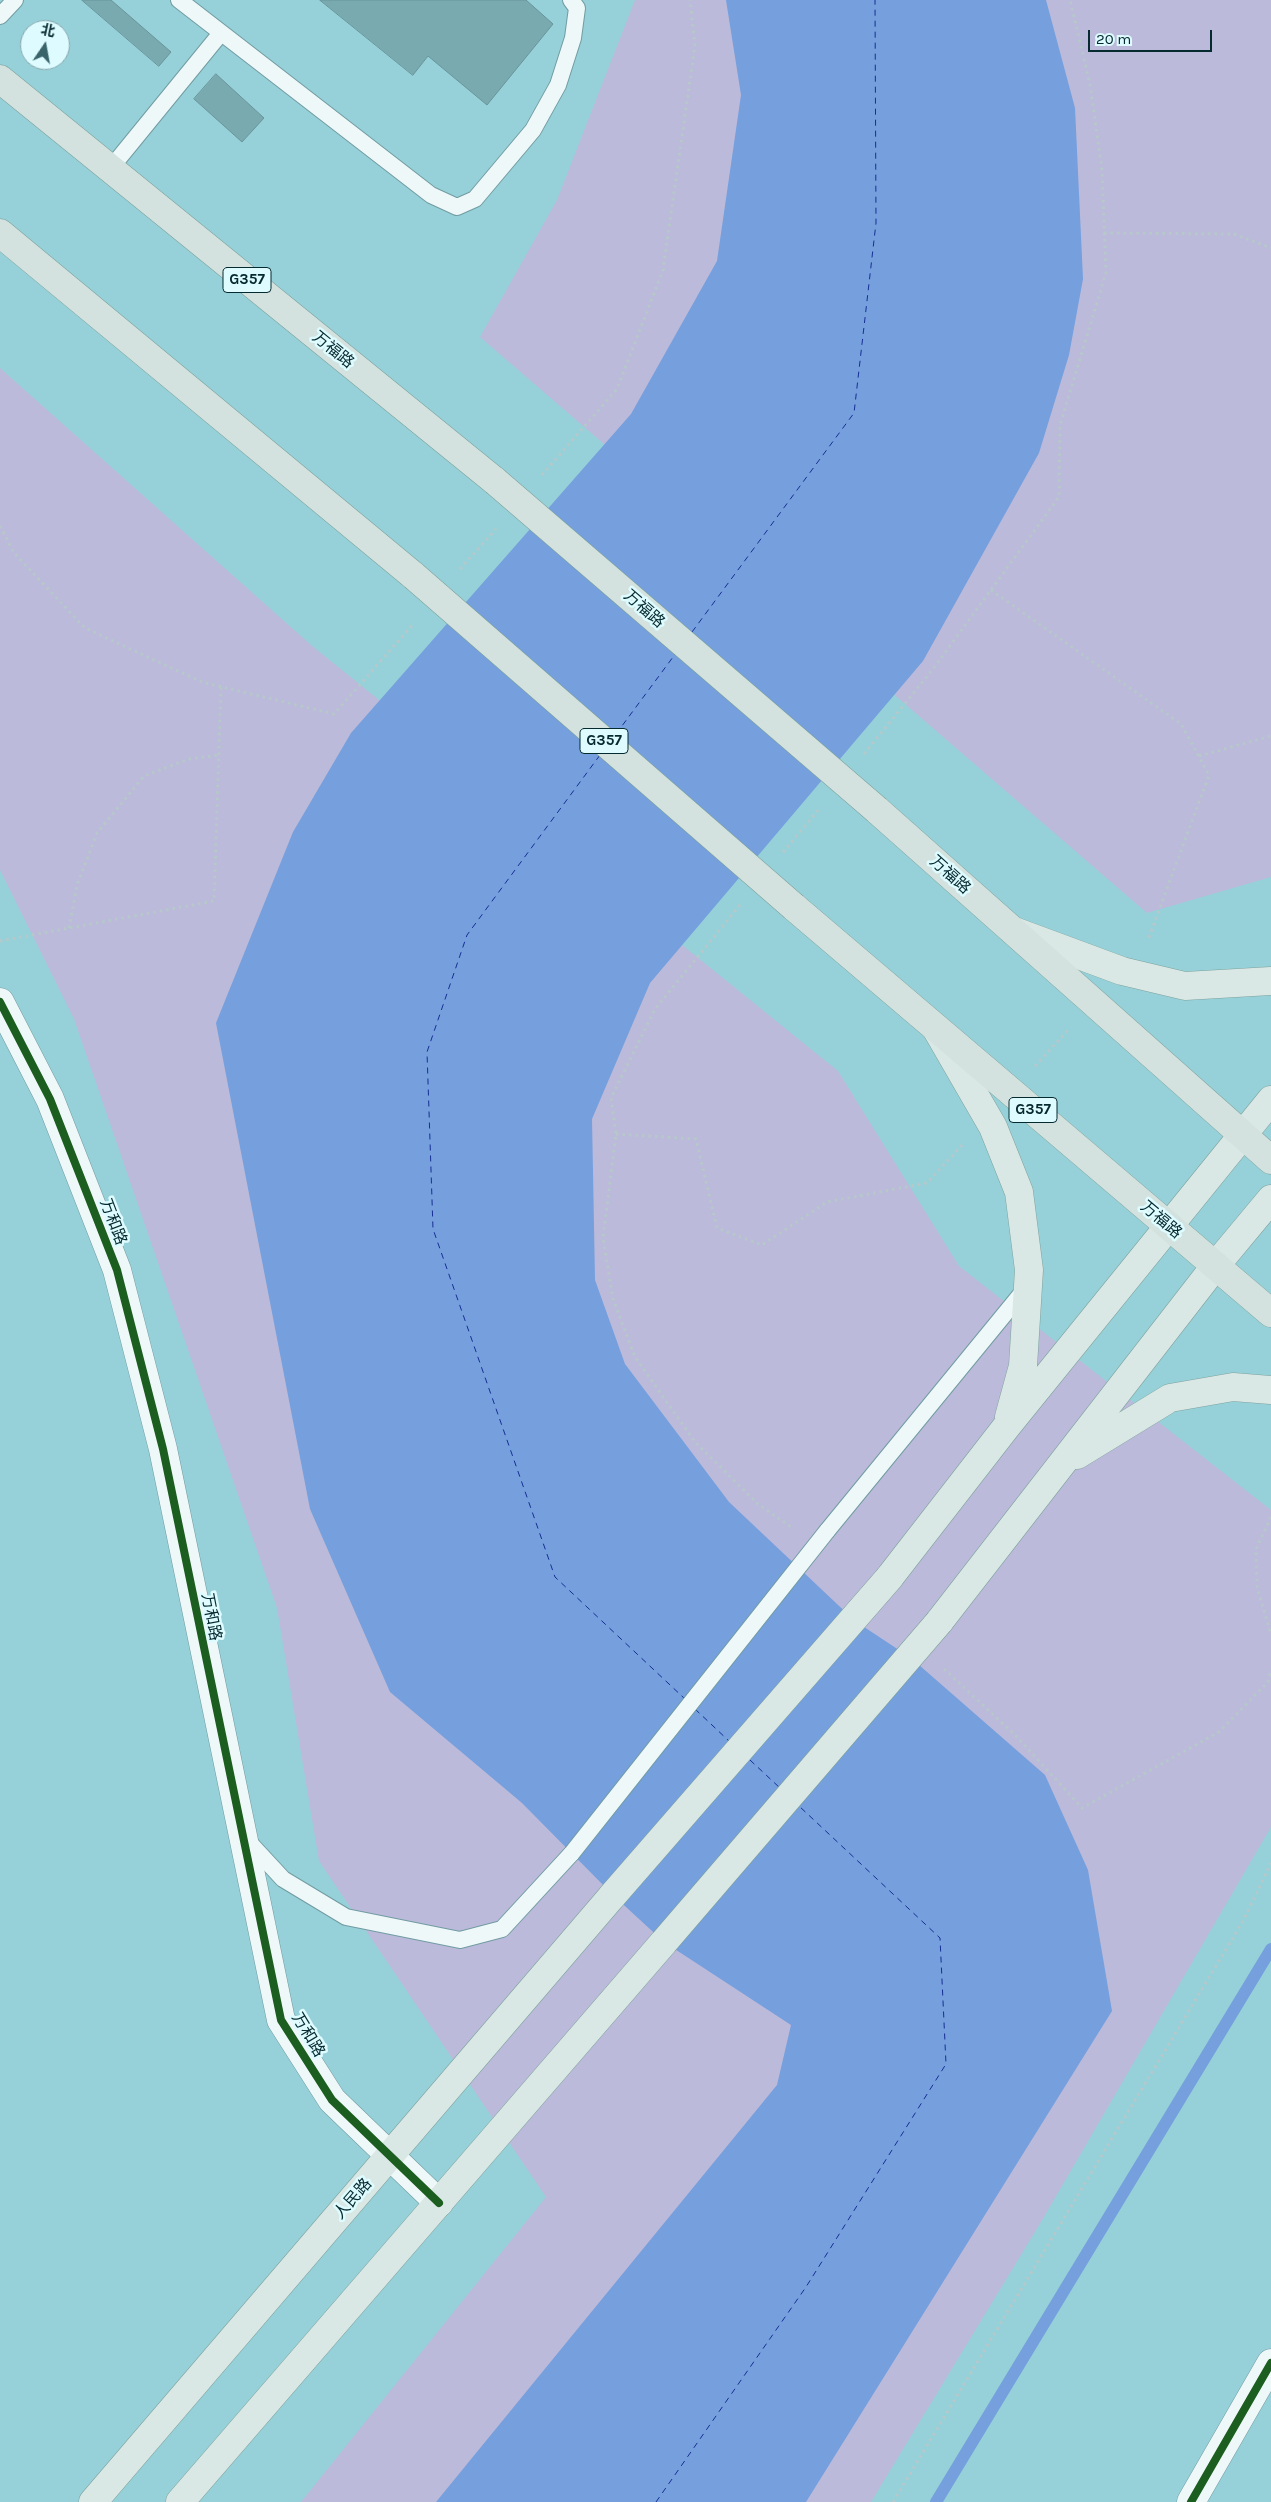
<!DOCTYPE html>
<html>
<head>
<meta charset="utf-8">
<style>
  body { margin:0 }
  #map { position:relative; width:1271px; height:2502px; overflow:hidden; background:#96d1d9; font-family:Karla,"Noto Sans SC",sans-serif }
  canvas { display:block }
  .north { position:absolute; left:20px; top:20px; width:50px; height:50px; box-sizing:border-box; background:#defbff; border:1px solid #87a7ac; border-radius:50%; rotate:12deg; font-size:14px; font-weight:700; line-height:20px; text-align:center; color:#052a2f }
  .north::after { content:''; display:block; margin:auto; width:18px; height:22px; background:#38646a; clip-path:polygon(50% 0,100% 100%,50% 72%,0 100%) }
  .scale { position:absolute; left:1088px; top:30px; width:124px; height:22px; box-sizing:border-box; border:2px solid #052a2f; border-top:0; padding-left:6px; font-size:15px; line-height:18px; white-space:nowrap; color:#052a2f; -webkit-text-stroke:4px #defbff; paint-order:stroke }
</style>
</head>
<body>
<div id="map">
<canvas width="1271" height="2502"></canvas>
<div class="north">北</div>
<div class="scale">20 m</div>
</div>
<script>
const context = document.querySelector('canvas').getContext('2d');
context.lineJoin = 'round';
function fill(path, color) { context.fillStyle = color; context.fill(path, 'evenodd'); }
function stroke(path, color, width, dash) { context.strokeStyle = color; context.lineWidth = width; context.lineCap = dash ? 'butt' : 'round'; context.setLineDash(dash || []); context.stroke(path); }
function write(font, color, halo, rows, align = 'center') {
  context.font = font + ' Karla,"Noto Sans SC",sans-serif'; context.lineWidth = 5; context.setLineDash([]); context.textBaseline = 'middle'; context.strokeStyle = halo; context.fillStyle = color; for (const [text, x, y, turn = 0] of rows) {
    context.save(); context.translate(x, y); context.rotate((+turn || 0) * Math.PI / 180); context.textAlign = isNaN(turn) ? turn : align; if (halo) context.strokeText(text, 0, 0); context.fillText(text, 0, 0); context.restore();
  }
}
const green = new Path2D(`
  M635,0H1271V877L1147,913L480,337L557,200Z
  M0,368L311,645L838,1071L959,1266L1271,1510V1827L1041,2222L871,2502H301L546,2197L319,1861L277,1608L74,1019L0,870Z`);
const water = new Path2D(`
  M726,0H1046L1075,108L1083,279L1069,355L1039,453L923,661L650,983L592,1119L595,1280L625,1364L729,1502L855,1621L911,1658L1045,1775L1088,1870L1112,2011L806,2502H436L777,2085L791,2025L664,1942L613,1895L522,1803L390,1692L310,1509L216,1023L293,832L351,733L631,414L717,261L741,95Z`);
const stream = new Path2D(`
  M936,2502L1271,1949`);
const ferry = new Path2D(`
  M692,632L854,413L876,223L875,0
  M616,734L676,653
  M600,755L467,935L427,1052L433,1229L555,1577L685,1699
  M695,1709L730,1742
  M750,1760L780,1788
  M656,2502L806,2287L946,2064L940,1938L799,1806`);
const building = new Path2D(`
  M82,0H111L171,52L159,66Z
  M320,0H526L553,24L487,105L428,56L413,75Z
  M216,74L264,118L242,142L194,99Z`);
const path = new Path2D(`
  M1104,233L1234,234L1271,248
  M542,475L617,389L663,270L695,45L690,0
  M0,526L14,553L85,628L202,682L334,714L414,623
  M460,569L496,529
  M991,590L1181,724L1209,775L1148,940
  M864,754L933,669L1059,497L1060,425L1106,273L1102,170L1090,84L1070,0
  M1199,756L1271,736
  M783,852L821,807
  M740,905L655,1009L611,1098L616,1134L603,1238L613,1299L635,1357L695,1442L758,1504L791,1527
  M69,928L77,885L97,833L144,776L189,759L219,755
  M0,941L214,901L221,687
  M1035,1066L1069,1029
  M616,1134L696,1139L717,1228L762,1245L827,1202L927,1183L963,1144
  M1271,1517L1256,1549L1257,1587L1271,1634
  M944,1669L1015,1735L1082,1808L1219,1732L1268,1682L1271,1669
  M893,2502L1243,1921L1271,1863`);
const service = new Path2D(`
  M179,0L431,195L457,207L475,199L533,130L558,85L573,38L577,8L571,0
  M0,16L15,0
  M110,169L221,33
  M827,1531L1026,1288
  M246,1839L283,1879L346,1917L460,1940L502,1929L572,1853`);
const minor = new Path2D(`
  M1191,2502L1271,2363`);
const tertiary = new Path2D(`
  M0,1002L50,1099L117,1270L163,1449L281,2020L332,2100L439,2203`);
const primary = new Path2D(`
  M1014,931L1122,971L1185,986L1271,981
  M937,1030L993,1127L1019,1192L1029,1270L1023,1366L1009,1417
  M1077,1455L1170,1398L1233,1387L1271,1390
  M889,1578L1007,1426L1271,1100
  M939,1622L1216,1265L1271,1199
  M93,2502L613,1895
  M180,2502L664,1942`);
const trunk = new Path2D(`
  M0,79L495,481
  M0,233L414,576
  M877,810L1271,1160
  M794,907L1271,1313`);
const serviceBridge = new Path2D(`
  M572,1853L827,1531`);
const primaryBridge = new Path2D(`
  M613,1895L889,1578
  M664,1942L939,1622`);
const trunkBridge = new Path2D(`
  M495,481L877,810
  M414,576L794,907`);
const cycleway = new Path2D(`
  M0,1002L50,1099L117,1270L163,1449L281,2020L332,2100L439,2203
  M1191,2502L1271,2363`);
const shields = [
  [247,280,48],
  [604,741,48],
  [1033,1110,48]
];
const shieldNames = [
  ["G357",247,280],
  ["G357",604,741],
  ["G357",1033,1110]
];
const streetNames = [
  ["万福路",333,350,39],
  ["万福路",644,609,41],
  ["万福路",950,875,42],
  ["万福路",1161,1220,40],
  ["万和路",113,1222,69],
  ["万和路",211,1617,79],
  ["万和路",308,2035,59],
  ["人民路",353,2199,-49]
];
fill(green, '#bbbada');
fill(water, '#759fdd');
stroke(stream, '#759fdd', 12);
stroke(ferry, '#172f93', 1, [6, 5]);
fill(building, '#79aab0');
stroke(building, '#69949a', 1);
stroke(service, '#719ca2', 18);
stroke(minor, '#719ca2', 29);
stroke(tertiary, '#719ca2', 29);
stroke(primary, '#7da29e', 29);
stroke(trunk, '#7da29e', 29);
stroke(path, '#b6c8ca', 3, [2.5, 4]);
stroke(service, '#eff8f9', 16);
stroke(minor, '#eff8f9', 28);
stroke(tertiary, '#eff8f9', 28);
stroke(primary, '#dae8e5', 28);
stroke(trunk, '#d3e2de', 28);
stroke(serviceBridge, '#719ca2', 18, []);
stroke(primaryBridge, '#7da29e', 29, []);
stroke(trunkBridge, '#7da29e', 29, []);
stroke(serviceBridge, '#eff8f9', 16);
stroke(primaryBridge, '#dae8e5', 28);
stroke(trunkBridge, '#d3e2de', 28);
stroke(cycleway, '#1b5e20', 8);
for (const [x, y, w] of shields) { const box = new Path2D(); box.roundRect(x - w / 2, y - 12.5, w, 25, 4); context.fillStyle = '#defbff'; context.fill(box); stroke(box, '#052a2f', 1); }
write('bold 15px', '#052a2f', null, shieldNames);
write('16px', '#052a2f', '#defbff', streetNames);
</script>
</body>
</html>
